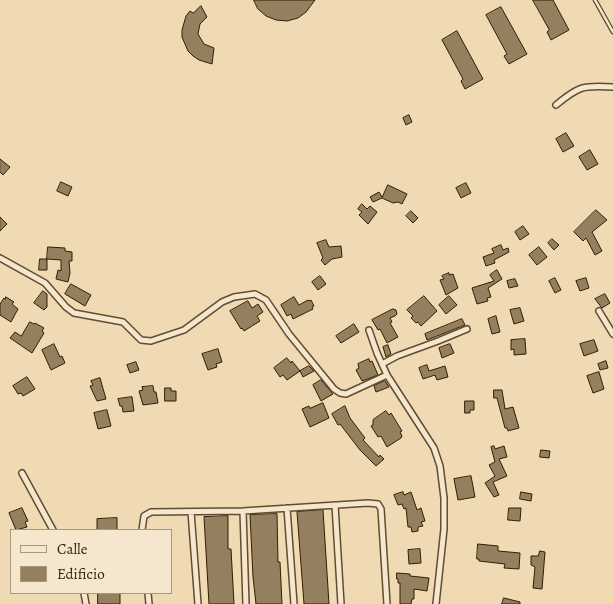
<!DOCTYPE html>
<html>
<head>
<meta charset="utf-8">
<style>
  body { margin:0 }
  #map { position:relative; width:613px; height:604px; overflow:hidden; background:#efdab3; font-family:Alegreya,serif }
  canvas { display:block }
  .legend { position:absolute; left:10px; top:529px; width:162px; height:65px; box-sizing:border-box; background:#f5e7ce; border:1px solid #a7977d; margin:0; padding:6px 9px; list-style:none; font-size:15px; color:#321e03 }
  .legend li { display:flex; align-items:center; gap:10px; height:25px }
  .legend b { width:25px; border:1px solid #a7977d }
</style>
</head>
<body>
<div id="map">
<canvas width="613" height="604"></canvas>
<ul class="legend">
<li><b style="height:6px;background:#f5e7ce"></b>Calle</li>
<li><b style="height:14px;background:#94805f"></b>Edificio</li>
</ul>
</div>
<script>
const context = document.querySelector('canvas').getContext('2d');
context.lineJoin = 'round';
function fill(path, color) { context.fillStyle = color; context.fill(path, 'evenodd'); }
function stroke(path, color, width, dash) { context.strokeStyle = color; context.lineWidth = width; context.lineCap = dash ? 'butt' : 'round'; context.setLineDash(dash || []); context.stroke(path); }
const building = new Path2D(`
  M254,0H315L306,12L298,18L287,21L276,20L266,16L258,9Z
  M533,0H553L569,30L551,40L547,32L549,30Z
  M201,6L207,17L200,24L198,34L204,44L214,48L212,64L199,60L193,56L188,51L182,37V30L186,16L190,11L193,13Z
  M501,7L527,54L509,64L504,56L507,54L486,15Z
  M457,31L483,79L465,89L461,81L463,79L442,40Z
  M409,115L412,122L406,125L403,118Z
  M566,133L574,146L563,152L556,139Z
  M590,150L598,164L587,170L579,157Z
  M0,159L10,167L3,175L0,172Z
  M61,182L72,187L68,196L57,191Z
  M466,183L471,193L461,198L456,188Z
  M388,185L407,194L402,204L398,202L393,203L382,198L373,202L370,197L379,192L382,197Z
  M362,204L367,209L370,206L377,212L368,224L359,215L362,212L358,209Z
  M596,210L607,220L592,232L602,251L595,255L586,238L583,241L574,232Z
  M411,211L418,218L413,223L406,216Z
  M0,217L7,224L0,231Z
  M523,226L529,234L520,240L515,232Z
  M552,239L559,245L554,250L548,243Z
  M326,240L329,247L341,246L342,257L332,259L325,265L321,260L323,258L317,243Z
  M501,245L503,250L508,248L509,252L494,260L495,263L486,266L483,257L494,253L492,249Z
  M48,247L65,248V251L72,252V261H69L70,273L68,282L56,279L58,270L61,271V260L47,259Z
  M539,247L547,257L537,265L529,255Z
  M40,259H47V270H39Z
  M497,270L502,279L488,288L491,297L487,298L488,301L477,304L472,288L494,281L490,275Z
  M449,273V275L453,274L458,288L446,295L440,280L444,279L442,276Z
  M320,276L326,284L318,290L312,282Z
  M555,278L561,290L555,293L549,281Z
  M586,278L589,288L580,291L576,281Z
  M515,279L518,286L509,288L507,281Z
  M71,284L91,295L85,306L65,294Z
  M43,291L47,294V307L44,310L34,303Z
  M605,294L610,303L602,308L595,299Z
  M424,296L437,311L421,326L418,322L416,323L411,318L413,316L407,310Z
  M449,296L457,305L446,314L439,305Z
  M6,297L14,302L12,304L18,309L11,322L0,315V304L4,298L5,299Z
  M294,297L299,305L308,300L309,301L311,300L314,306L312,307L313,309L293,319L291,314L287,316L281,305Z
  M248,301L252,308L258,304L263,312L257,316L260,321L244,331L242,328L241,329L230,311Z
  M520,308L524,321L514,324L510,310Z
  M393,309L396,310L397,314L395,316L390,318L392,322L390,323L398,337L387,343L380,329L378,330L372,320Z
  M496,316L500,332L492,334L488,319Z
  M462,319L465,325L427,340L425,334Z
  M30,322L34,324L35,323L44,328L42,331L44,333L32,353L10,338L15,332L21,336Z
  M354,324L359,332L341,343L336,336Z
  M525,339L526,354L514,355V349L511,350V340Z
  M594,340L598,351L584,356L580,344Z
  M54,344L60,357L62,356L65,363L51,370L42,350Z
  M450,344L454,353L442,358L439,348Z
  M388,345L391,354L386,357L383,347Z
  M218,349L222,362L216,364L217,367L208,370L202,354Z
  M287,358L291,363L292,361L300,371L287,380L283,375L280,377L274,368Z
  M369,359L370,362L372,361L378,375L362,381L356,370L359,368L358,364Z
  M606,361L608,368L600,370L598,364Z
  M136,362L139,370L130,373L127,365Z
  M427,365L429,371L445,366L448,377L437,380L435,375L423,379L419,368Z
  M309,366L314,371L303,377L300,371Z
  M599,372L604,389L593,393L587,376Z
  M27,377L35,389L23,396L21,393L18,394L13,386Z
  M100,378L106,399L97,401L90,386L93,385L91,381Z
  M321,380L333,394L321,401L313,385Z
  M385,381L389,387L376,392L374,386Z
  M153,386L154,392H156L158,403L143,405L139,391L143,390L142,387Z
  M165,388H171V391H176V401H165Z
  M494,390H502L505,409L513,407L519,428L508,431L507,428H505L497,398H494Z
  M132,397L134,411L123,412L122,406H120L118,399Z
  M465,401H474V410H470V413H465Z
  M323,403L329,418L310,427L302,409L309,406L310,408Z
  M345,406L350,418L365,438L363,440L379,457L380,455L384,459L376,466L360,450L340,424L338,425L332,414Z
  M107,410L111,426L98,429L94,413Z
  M386,411L389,415L391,413L402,431L400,432L402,436L401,438L387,447L381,436L378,437L371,426L373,425V420Z
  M494,446L495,449L504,446L507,457L499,459L507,476L493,482L499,495L494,497L485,483L495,476L489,465L495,462L491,447Z
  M541,450L550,451L549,458L540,457Z
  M471,476L475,497L458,500L454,479Z
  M403,492L404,495L411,492L417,510L421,508L425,521L421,522L423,526L418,527V531L412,532L411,527H408L406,508L404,509L402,504L398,505L394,495Z
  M521,492L532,494L531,501L520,499Z
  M22,508L28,521L25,522L27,527L16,530L9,513Z
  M509,508H521L520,521L508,520Z
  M323,510L329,604H304L297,512Z
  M277,514L278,562H280L282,604H256L253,577L250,515Z
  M228,516V549H231L234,604H209L204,517Z
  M117,518V530H97V519Z
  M478,544L498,546V551L520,553L519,569L504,568L505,564L479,561V559H477Z
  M420,549L421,563L409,564L408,550Z
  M540,551L545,552L542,589L533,588L535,567L531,565V556H538Z
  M397,573L410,574V576L429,578L427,591L414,589V599H412L411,604H400V583H398V579H397Z
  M98,593H120V604H98Z
  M504,598L520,602V604H502Z`);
const service = new Path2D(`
  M595,0L613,32`);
const minor = new Path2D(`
  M556,105C579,86 583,85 613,87
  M0,258L45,283L66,307L74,313L123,322L141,340L151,341L184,330L222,302L234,297L255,294L266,300L289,334L334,389L340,393L346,394L387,375
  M599,311L613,334
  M369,330L377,353L387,375L434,448L440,466L444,498V529L436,604
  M382,364L397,356L438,341L467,329
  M22,473L53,530
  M335,505L341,604
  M287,508L294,604
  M243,511L246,604
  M191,512L198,604
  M142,530L144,516L151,512L243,511L368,503L378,504L381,509L387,604
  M84,593L86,604
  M148,593L149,604`);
fill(building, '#94805f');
stroke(building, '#321e03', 1);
stroke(service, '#614d2f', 5);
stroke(minor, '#614d2f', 8);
stroke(service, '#f5e7ce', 2.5);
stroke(minor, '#f5e7ce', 5);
</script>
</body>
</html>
